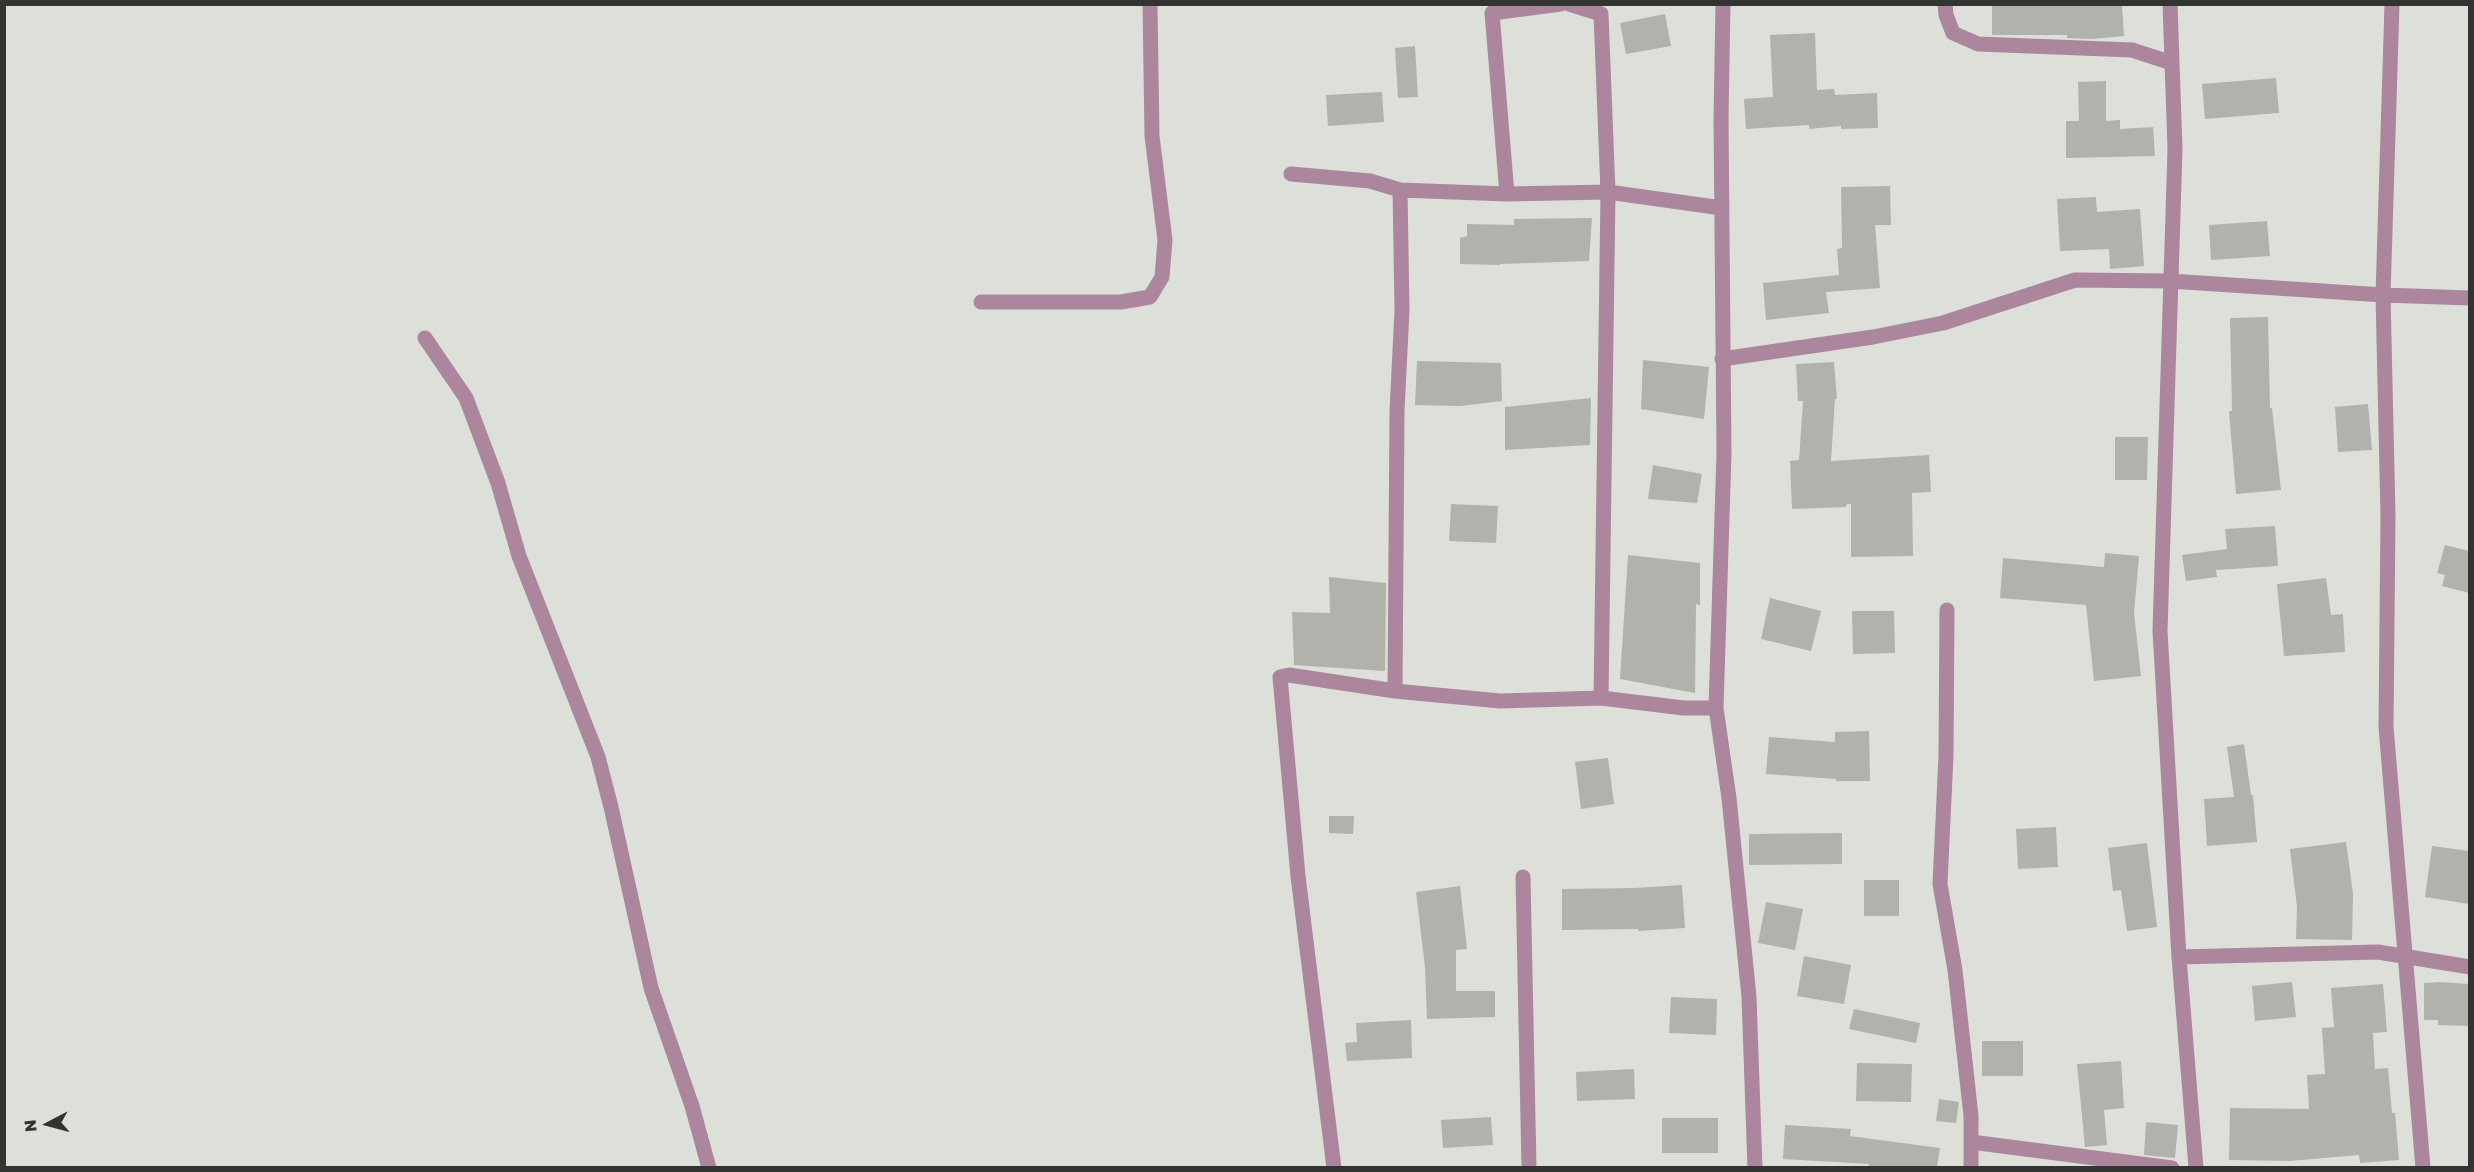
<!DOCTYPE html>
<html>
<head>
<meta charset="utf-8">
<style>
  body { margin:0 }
  #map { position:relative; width:2474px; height:1172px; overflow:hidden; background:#dce0d9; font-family:"Golos Text",sans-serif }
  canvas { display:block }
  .frame { position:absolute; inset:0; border:6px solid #323431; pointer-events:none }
  .north { position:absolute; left:18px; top:1094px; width:60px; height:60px; -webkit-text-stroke:4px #dce0d9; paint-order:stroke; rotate:264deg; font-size:16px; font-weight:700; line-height:24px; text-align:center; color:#323431 }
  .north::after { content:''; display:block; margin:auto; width:21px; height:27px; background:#323431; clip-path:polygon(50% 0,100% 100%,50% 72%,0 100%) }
</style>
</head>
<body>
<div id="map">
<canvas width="2474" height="1172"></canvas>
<div class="frame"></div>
<div class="north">N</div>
</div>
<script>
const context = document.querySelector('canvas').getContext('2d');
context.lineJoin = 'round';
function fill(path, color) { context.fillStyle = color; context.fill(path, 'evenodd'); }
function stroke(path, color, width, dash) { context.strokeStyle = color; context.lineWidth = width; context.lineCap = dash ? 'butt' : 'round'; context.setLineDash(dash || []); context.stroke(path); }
const building = new Path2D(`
  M1992,4H2122L2124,36L2092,39L2067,38V35H1992Z
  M1665,14L1671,46L1626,54L1620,23Z
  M1815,33L1817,90L1834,89L1835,95L1877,93L1878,128L1841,129V126L1809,129V125L1746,129L1744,99L1773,97L1770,35Z
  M1415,46L1418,97L1398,98L1395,48Z
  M2276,78L2279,113L2205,119L2202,84Z
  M2106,81V121L2120,120V129L2153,127L2155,156L2066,158V121H2079L2078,82Z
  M1382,92L1384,122L1328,126L1326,95Z
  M1890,186L1891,225H1875L1880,288L1826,292L1829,313L1766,320L1763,283L1839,275L1837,249L1842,248L1841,187Z
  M2096,197L2097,212L2140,209L2144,266L2110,269L2109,249L2060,251L2057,199Z
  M1592,218L1589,261L1500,264V265L1460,264V238L1467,236V224L1514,225V219Z
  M2267,221L2270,256L2211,260L2209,225Z
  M2268,317L2270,408H2272L2281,490L2236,494L2229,411H2232L2230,318Z
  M1643,360L1709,367L1704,419L1641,409Z
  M1417,361L1501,363L1502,401L1460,406L1415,405Z
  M1834,362L1837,399H1835L1831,461L1929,455L1931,492L1912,493L1913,556L1851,557V504H1847L1846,507L1792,509L1790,461L1799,460L1803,401H1798L1796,364Z
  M1591,398L1590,445L1505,450V407Z
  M2368,404L2372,450L2338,452L2335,407Z
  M2115,437H2148L2147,480H2115Z
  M1653,465L1702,474L1697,503L1648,499Z
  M1451,504L1498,506L1496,543L1449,541Z
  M2275,526L2278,566L2216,570L2217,577L2186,581L2182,555L2227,549L2225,529Z
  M2445,545L2469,551V593L2442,586L2445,575L2437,573Z
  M2105,553L2139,556L2134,613L2141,676L2094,681L2086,605L2000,598L2003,558L2104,567Z
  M1628,555L1700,563V605L1696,604L1695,693L1620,679Z
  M1329,577L1386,583L1385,671L1294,665L1292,612L1330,613Z
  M2326,578L2331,615L2343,614L2345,652L2284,656L2277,584Z
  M1770,598L1821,611L1811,651L1761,639Z
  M1852,611H1894L1895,653L1853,654Z
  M1869,731L1870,781H1836V779L1766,774L1769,737L1835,742V732Z
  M2244,744L2251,795H2253L2257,842L2207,846L2204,799L2234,797L2227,747Z
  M1608,758L1614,804L1581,809L1575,762Z
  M1329,816H1354L1353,834L1329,833Z
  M2056,827L2058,867L2018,869L2016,829Z
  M1842,833V864L1749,865V834Z
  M2346,842L2353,893L2352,940L2296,939L2297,907L2290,849Z
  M2147,843L2157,927L2127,931L2121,890L2113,891L2108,848Z
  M2432,846L2469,851V904L2425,897Z
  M1864,880H1899V916H1864Z
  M1682,885L1685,928L1638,931V929L1562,930V889L1634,888Z
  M1460,886L1467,949L1456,950V991H1495V1017L1427,1019L1425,967L1416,892Z
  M1766,902L1803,909L1795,950L1758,943Z
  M1804,956L1851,965L1844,1004L1797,996Z
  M2292,982L2296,1017L2255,1021L2252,986Z
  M2440,982L2469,984V1026L2438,1025V1020H2424V983Z
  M2383,984L2387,1032L2373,1033L2375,1069L2388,1068L2392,1113H2395L2399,1160L2360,1163L2359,1155L2289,1161L2229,1160L2230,1108L2309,1109L2307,1075L2325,1074L2322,1028L2334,1027L2331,988Z
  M1671,997L1717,999L1716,1035L1669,1033Z
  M1854,1009L1920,1023L1916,1043L1849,1029Z
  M1411,1020L1412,1058L1347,1061L1345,1043L1357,1042L1356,1023Z
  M1982,1041H2023V1076H1982Z
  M2121,1061L2124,1108L2104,1110L2107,1145L2085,1147L2077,1064Z
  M1857,1063L1912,1064L1911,1102L1856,1101Z
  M1634,1069L1635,1099L1577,1101L1576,1072Z
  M1939,1099L1959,1102L1956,1123L1936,1121Z
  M1491,1117L1493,1145L1443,1148L1441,1120Z
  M1662,1118H1718V1153H1662Z
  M2146,1122L2178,1125L2175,1158L2144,1155Z
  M1785,1125L1851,1129L1850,1136L1940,1148L1937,1167H1868L1869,1164L1783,1159Z`);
const minor = new Path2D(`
  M1569,4L1601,14L1608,192L1601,698
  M1723,4L1721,119L1724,453L1716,708L1729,798L1749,997L1755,1168
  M1945,4L1946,15L1953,33L1978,44L2132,50L2172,63
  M2170,4L2175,149L2160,631L2179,957
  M2392,4L2383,295L2388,516L2386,727L2423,1168
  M1291,174L1370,181L1400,190
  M1507,194L1492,13L1561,4
  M981,302H1121L1150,297L1162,277L1165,240L1152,136L1150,4
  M425,338L466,398L498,483L519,556L598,757L611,807L651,988L692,1106L709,1168
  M1722,359L1873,337L1943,323L2075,280L2170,281L2383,295L2470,298
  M1947,610L1946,756L1940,884L1955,970L1971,1116V1168
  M1395,691L1397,411L1402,310L1400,190L1507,194L1608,192L1722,208
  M1523,877L1529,1168
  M1971,1142L2172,1168
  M1334,1168L1298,876L1280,677L1289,675L1395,691L1500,701L1601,698L1684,708H1716
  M2196,1168L2179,957L2378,952L2470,967`);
fill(building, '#afb3ab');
stroke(minor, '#ac869c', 15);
</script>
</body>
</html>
